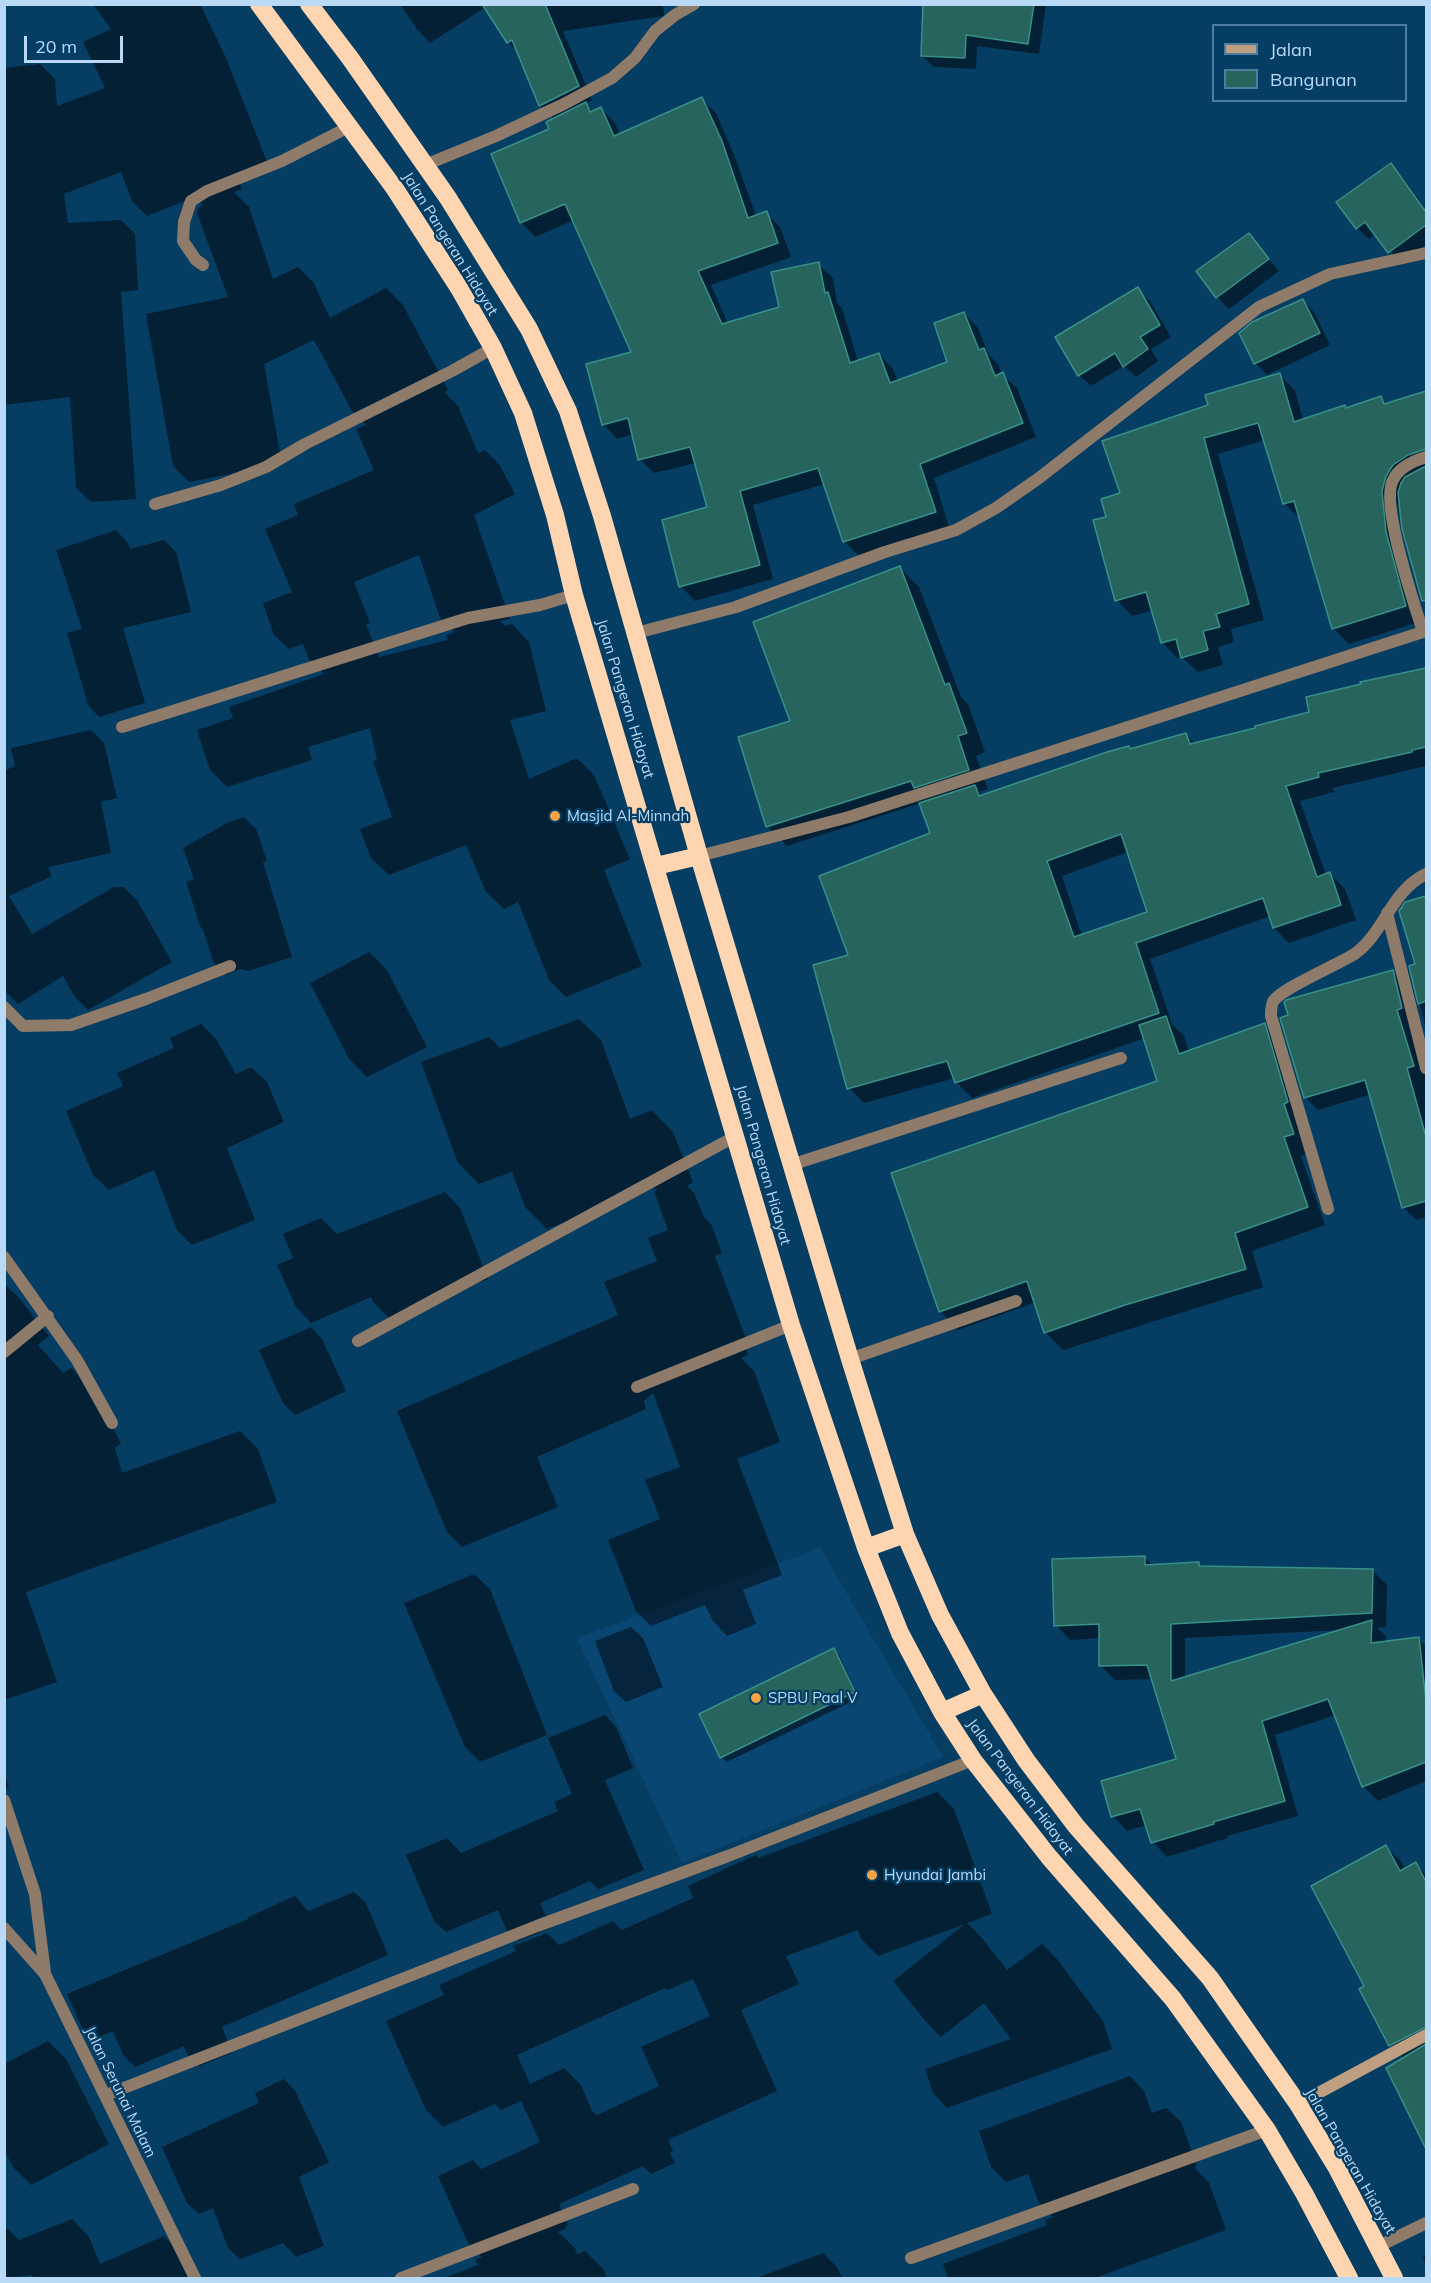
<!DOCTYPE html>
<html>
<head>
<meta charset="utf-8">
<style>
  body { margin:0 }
  #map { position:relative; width:1431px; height:2283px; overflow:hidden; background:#063d63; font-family:Mulish,sans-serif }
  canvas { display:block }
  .frame { position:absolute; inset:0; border:6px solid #b9daf7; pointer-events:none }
  .legend { position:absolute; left:1212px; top:24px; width:195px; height:78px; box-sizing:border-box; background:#063d63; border:2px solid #4e7c9e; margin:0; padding:8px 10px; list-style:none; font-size:18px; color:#b9daf7 }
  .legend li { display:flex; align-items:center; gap:12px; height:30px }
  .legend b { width:30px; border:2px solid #4e7c9e }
  .scale { position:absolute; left:24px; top:36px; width:99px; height:27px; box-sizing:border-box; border:3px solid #b9daf7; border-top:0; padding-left:8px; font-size:18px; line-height:21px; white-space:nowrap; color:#b9daf7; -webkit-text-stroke:4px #063d63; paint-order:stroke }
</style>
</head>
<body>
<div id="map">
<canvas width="1431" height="2283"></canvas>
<div class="frame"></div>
<ul class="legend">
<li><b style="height:8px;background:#be9f81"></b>Jalan</li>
<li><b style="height:16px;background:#26645d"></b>Bangunan</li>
</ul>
<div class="scale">20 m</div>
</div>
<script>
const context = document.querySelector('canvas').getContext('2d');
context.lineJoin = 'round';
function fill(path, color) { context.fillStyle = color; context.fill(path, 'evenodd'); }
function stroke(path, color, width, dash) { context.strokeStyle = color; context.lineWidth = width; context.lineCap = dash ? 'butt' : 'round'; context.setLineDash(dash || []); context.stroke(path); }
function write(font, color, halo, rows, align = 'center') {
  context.font = font + ' Mulish,sans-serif'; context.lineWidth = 4.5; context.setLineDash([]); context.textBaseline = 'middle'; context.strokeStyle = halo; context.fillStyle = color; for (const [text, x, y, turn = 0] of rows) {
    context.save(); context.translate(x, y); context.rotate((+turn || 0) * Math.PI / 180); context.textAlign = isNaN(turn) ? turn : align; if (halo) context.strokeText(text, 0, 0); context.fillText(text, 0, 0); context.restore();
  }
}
const built = new Path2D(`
  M820,1548L943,1757L682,1863L577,1638Z`);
const shadow = new Path2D(`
  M93,4H200L226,58L269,167L238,179L242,189L234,192L249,207L273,279L298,267L313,282L330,318L386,288L403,305L448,390L444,392L458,406L478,453L485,450L499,464L515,494L474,515L510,619L500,621L505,626L512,624L529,642L546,711L510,720L529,779L577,758L594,775L630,859L604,870L642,966L566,997L549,980L518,902L504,909L486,892L466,845L389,875L371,858L360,829L392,817L373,761L377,760L370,728L308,747L312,760L227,787L210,770L197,730L233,718L229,707L324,674L309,659L303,644L289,649L274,635L263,603L292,592L265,529L298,515L294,504L374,470L356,429L366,425L352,411L314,340L264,364L282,464L189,482L173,466L146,314L228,297L197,213L199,207L203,205L195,197L147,216L132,201L121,172L64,194L68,223L121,220L135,234L138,290L121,292L136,499L91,502L76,488L70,397L4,405V68L40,64L55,79L57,106L105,88L83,42L111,29ZM419,555L440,618L455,632L446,635L448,640L379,657L366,624L370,623L354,582Z
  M400,4H663L664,16L563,31L592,100L586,104L593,112L601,108L615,123L620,135L701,99L716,113L735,157L756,216L766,213L780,227L791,257L711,285L728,324L780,308L818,264L833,278L837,303L842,308L858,362L879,354L893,369L898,382L949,363L964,313L978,328L988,354L998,364L1002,375L1017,388L1036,437L934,478L949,527L858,555L844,541L825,484L753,505L773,579L695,601L681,586L709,508L696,463L654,473L640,459L634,434L617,439L603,424L633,353L574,220L535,237L521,222L554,119L541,106L519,53L508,42L486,7L430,43L417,29Z
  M924,4H1046L1039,54L977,46L976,69L934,67L922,56Z
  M1391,165L1402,176L1426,209V245L1401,263L1376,234L1369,239L1357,228Z
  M1248,235L1279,271L1229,309L1217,297Z
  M1138,289L1150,301L1171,337L1151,349L1158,361L1136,377L1124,366L1091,386L1079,375Z
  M1303,300L1314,312L1330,345L1267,375L1255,363Z
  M1279,375L1295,390L1303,420L1381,398L1387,404L1426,392V601L1422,597L1400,495L1397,507L1401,549L1419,622L1349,644L1333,628L1300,519L1285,504L1265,440L1218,454L1264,620L1231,629L1234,642L1218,647L1223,665L1198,672L1182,657L1177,658L1162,642L1153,610L1132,616L1117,600L1108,518L1122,494L1210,406Z
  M116,530L127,542L130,549L164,540L176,552L191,612L123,628L145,703L99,717L88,705L67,633L82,629L56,550Z
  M899,567L919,587L961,697L968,704L985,752L976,756L988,789L979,792L984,796L1186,735L1196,744L1311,713L1308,698L1426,668V766L1333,788L1334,792L1300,801L1326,875L1330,874L1345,889L1356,920L1289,943L1274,928L1270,916L1150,959L1172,1024L1184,1036L1189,1052L1264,1025L1282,1043L1311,1152L1301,1156L1325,1225L1252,1251L1263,1287L1063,1350L1045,1332L1036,1302L958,1330L940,1311L1159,1082L1145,1038L972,1098L956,1082L955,1078L864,1103L849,1088L850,956L932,834L921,803L787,846L767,826L792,722ZM1128,852L1149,913L1082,936L1062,876Z
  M91,730L104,743L117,798L101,802L111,853L48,867L52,876L9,896L32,934L114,887H123L137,900L172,962L88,1010L75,997L63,976L18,1004L4,990V771L15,766L11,748Z
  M244,817L256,829L267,861L263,862L292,957L248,971L240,969L226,975L214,963L203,930L200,926L186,882L194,879L183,848L229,822Z
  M1426,898V1030L1411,967L1417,965L1406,904Z
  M369,952L387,970L427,1047L367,1077L349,1059L310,983Z
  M1392,972L1405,985L1426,1069V1217L1416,1220L1403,1207L1371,1094L1318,1110L1305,1097Z
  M579,1019L601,1040L630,1119L652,1110L673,1132L693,1182L687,1186L694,1193L704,1217L711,1224L722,1253L715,1256L748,1344L745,1345L748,1355L741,1358L754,1371L780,1442L737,1459L782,1575L743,1590L756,1624L727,1636L713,1621L705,1605L651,1626L636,1611L608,1540L660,1519L645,1480L680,1467L653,1393L644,1401L646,1409L537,1457L558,1507L462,1547L447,1532L397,1411L618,1315L604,1282L657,1261L648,1238L668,1230L654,1191L657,1190L653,1187L547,1229L525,1207L512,1172L479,1184L458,1163L421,1062L489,1037L500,1048Z
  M201,1024L216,1039L236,1074L251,1067L267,1082L284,1122L227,1148L255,1220L192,1245L177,1230L154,1170L109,1190L93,1175L66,1111L123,1086L117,1073L174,1048L170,1038Z
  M445,1192L460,1208L488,1279L389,1318L373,1302L371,1297L311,1323L296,1307L277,1265L293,1258L283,1234L321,1218L337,1234Z
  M4,1284L19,1298L49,1336L38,1345L63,1373L71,1368L89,1386L121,1443L115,1448L122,1473L240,1431L258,1449L277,1502L26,1592L57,1682L4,1700Z
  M311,1327L322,1339L346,1391L295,1415L283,1403L259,1350Z
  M1144,1557L1153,1566L1199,1564L1202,1567L1372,1570L1387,1585L1386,1627L1377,1628L1386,1636V1643L1418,1638L1426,1647V1781L1378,1801L1363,1786L1336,1715L1275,1735L1298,1816L1227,1836L1228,1838L1167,1857L1153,1842L1147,1825L1127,1831L1113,1816L1178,1760L1153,1679L1115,1680L1100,1665L1101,1638L1070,1640L1056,1625ZM1341,1630L1185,1678V1638Z
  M474,1574L490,1589L547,1735L480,1762L465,1747L404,1603Z
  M631,1627L643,1638L663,1687L626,1702L614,1691L595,1641Z
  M833,1650L839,1655L859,1698L727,1762L721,1757Z
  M605,1715L616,1727L633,1768L605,1780L644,1870L598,1889L590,1881L540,1903L551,1928L518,1941L506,1929L498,1910L446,1932L434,1921L406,1855L447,1838L461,1853L558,1811L554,1802L572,1794L548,1738Z
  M4,1774L9,1787L4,1789Z
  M937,1792L954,1809L992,1914L967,1923L981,1937L1007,1970L1042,1944L1056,1958L1103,2021L1112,2049L947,2108L933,2093L925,2069L1011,2039L984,2003L941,2037L927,2023L893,1981L965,1924L878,1956L861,1939L858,1930L786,1956L799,1984L741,2010L777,2091L668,2140L673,2151L670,2153L675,2163L651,2174L643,2166L559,2204L568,2225L565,2227L566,2229L558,2232L575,2248L577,2254L585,2251L604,2270L607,2278H444L478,2265L475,2260L482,2257L468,2243L438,2176L473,2160L481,2169L540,2142L521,2101L501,2110L495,2104L443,2127L426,2110L386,2021L444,1995L439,1985L516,1951L513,1946L547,1933L559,1945L613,1921L622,1930L693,1898L688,1886L742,1861L756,1855L758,1858ZM693,1979L710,2016L641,2047L659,2086L597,2115L592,2111L581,2085L564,2068L530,2084L517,2055L665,1988L668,1990Z
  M1386,1847L1401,1861L1405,1870L1416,1864L1426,1875V2146L1388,2068L1404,2059L1390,2045L1366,1986Z
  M354,1892L366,1903L388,1955L222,2027L232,2053L199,2066L187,2054L184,2046L135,2067L123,2055L113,2031L94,2039L82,2028L67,1994L248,1919V1917L295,1896L308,1911Z
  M48,2041L66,2059L109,2144L31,2185L13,2167L4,2150V2064Z
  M1130,2076L1144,2091L1152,2113L1166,2108L1181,2122L1197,2166L1194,2167L1209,2183L1226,2230L1095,2278H948L943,2264L1047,2225L1045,2220L1053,2217L1039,2203L1028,2174L1006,2182L991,2167L979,2131Z
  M284,2079L295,2091L329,2162L299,2177L324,2246L296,2257L283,2243L240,2259L228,2248L213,2208L199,2214L187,2203L162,2147L259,2103L255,2093Z
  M72,2219L89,2237L100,2264L164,2236L181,2254L192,2278H33L32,2275L4,2278V2230L8,2229L19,2240Z
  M823,2253L837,2267L842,2278H757Z
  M1426,2255V2268L1423,2256Z`);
const building = new Path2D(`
  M482,4H545L579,86L539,106L512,40L507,43Z
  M923,4H1034L1028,44L966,35L965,58L921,56Z
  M702,97L722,141L748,218L767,211L778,243L698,271L722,324L779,307L771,272L819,262L825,293L828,292L850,363L879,353L890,383L947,362L934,323L964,312L979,350L984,348L995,376L1003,372L1023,423L920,464L936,512L843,542L818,468L740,491L760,565L679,587L662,520L707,507L690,447L638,460L628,418L602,425L586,364L631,352L565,204L520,223L491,154L549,129L546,122L586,102L590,112L601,107L614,136Z
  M1391,163L1426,212V225L1388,253L1365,222L1356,229L1336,202Z
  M1249,233L1269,259L1216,298L1196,271Z
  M1138,287L1160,325L1140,337L1148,349L1123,367L1115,353L1078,376L1055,337Z
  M1303,299L1320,333L1254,364L1239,333L1252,322Z
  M1280,373L1294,422L1345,405L1346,408L1381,396L1384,404L1426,391V449L1408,455L1393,465L1386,476L1382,491L1386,532L1406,606L1332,629L1294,501L1283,504L1258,423L1204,438L1249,604L1216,614L1220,627L1203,631L1208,650L1181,658L1176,639L1161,643L1146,592L1115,601L1093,520L1106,517L1101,499L1120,493L1102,441L1208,405L1205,395Z
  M1426,466V600L1422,601L1402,529L1398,493L1401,483L1405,477Z
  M900,566L945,685L949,683L967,733L958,736L969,770L914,788L911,781L766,827L738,737L790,721L753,622Z
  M1426,668V747L1412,750V752L1318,773L1319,777L1286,786L1317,877L1330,872L1341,905L1273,928L1263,898L1136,943L1159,1013L955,1083L947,1061L847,1089L813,965L848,955L819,876L930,833L919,803L975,785L979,796L1107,752L1129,746L1130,749L1186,733L1190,744L1255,728V726L1309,712L1306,697L1361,684L1360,682ZM1121,834L1147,912L1074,937L1047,861Z
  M1426,896V1001L1418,1004L1409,966L1415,964L1399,911L1405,902Z
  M1393,970L1402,1008L1397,1010L1414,1066L1407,1068L1426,1137V1201L1402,1208L1365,1080L1304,1098L1280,1018L1288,1015L1284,1002L1286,1000Z
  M1166,1016L1179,1054L1265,1023L1288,1102L1284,1104L1294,1134L1284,1137L1308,1207L1235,1233L1246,1269L1125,1305L1044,1333L1027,1281L939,1312L891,1173L1157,1081L1139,1025Z
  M1145,1556V1565L1199,1562V1566L1373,1569L1372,1613L1171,1624V1681L1372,1620L1371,1643L1419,1637L1426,1701V1762L1362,1787L1328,1699L1262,1721L1285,1801L1213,1822L1214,1824L1151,1843L1140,1809L1111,1817L1101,1781L1176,1759L1147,1665L1099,1666V1624L1054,1626L1052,1559Z
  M834,1648L855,1692L720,1758L699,1714Z
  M1386,1845L1400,1871L1416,1862L1426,1882V2027L1389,2046L1359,1989L1364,1986L1311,1886Z
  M1426,2044V2149L1386,2068Z`);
const street = new Path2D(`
  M425,165L496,136L564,104L612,78L635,58L655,31L675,15L694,4
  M203,265L196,260L183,241L184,222L191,201L207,191L282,161L349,127
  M155,504L221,485L266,467L305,444L452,371L493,348
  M1423,632C1414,603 1380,504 1393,480C1399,467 1413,461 1426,457
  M636,633L736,607L885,552L956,530L996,508L1039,478L1259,307L1330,274L1426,253
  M122,727L468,618L540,605L574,595
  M699,856L849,817L1426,631
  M1387,913L1426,1068
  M4,1007L23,1026L71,1025L146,999L230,966
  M791,1165L1121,1058
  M1328,1209L1271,1016C1271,1012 1271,1006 1273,1002C1279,989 1340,964 1356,953C1385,931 1391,891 1426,874
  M4,1257L77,1360L112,1423
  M358,1341L736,1136
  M4,1352L48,1316
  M850,1359L1016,1301
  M637,1387L791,1325
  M4,1800L35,1894L45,1973
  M4,1928L45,1974L195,2278
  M106,2095L537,1926L728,1856L973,1760
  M1379,2246L1426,2223
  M911,2258L1267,2130
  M401,2278L633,2189`);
const secondary = new Path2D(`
  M1298,2104L1426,2035`);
const highway = new Path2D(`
  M259,4L395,189L459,288L493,348L523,413L555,515L574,595L791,1325L866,1548L900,1633L942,1712L973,1760L1049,1857L1173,1999L1267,2130L1304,2193L1349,2278
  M309,4L350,58L448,198L529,329L568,411L602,516L699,856L850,1359L905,1534L940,1615L983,1694L1026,1760L1076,1826L1210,1978L1298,2104L1337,2168L1394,2278
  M656,866L699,856
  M866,1548L905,1534
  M942,1712L983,1694`);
const markers = [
  [555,816,6,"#f5a345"],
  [756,1698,6,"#f5a345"],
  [872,1875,6,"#f5a345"]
];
const streetNames = [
  ["Jalan Pangeran Hidayat",450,244,58],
  ["Jalan Pangeran Hidayat",625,699,73],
  ["Jalan Pangeran Hidayat",763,1165,74],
  ["Jalan Pangeran Hidayat",1020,1787,53],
  ["Jalan Serunai Malam",120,2092,64],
  ["Jalan Pangeran Hidayat",1350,2161,60]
];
const poiNames = [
  ["Masjid Al-Minnah",567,816],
  ["SPBU Paal V",768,1698],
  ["Hyundai Jambi",884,1875]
];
fill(built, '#094772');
fill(shadow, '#0007');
fill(building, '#26645d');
stroke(building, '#389188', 1.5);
stroke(street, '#8f7b69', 12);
stroke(secondary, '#be9f81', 12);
stroke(highway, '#fdd6b1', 18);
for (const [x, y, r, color] of markers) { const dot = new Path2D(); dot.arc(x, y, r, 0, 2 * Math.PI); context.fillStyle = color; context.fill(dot); stroke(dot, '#063d63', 2); }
write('15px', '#b9daf7', '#063d63', streetNames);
write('15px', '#b9daf7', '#063d63', poiNames, 'left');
</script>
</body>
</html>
